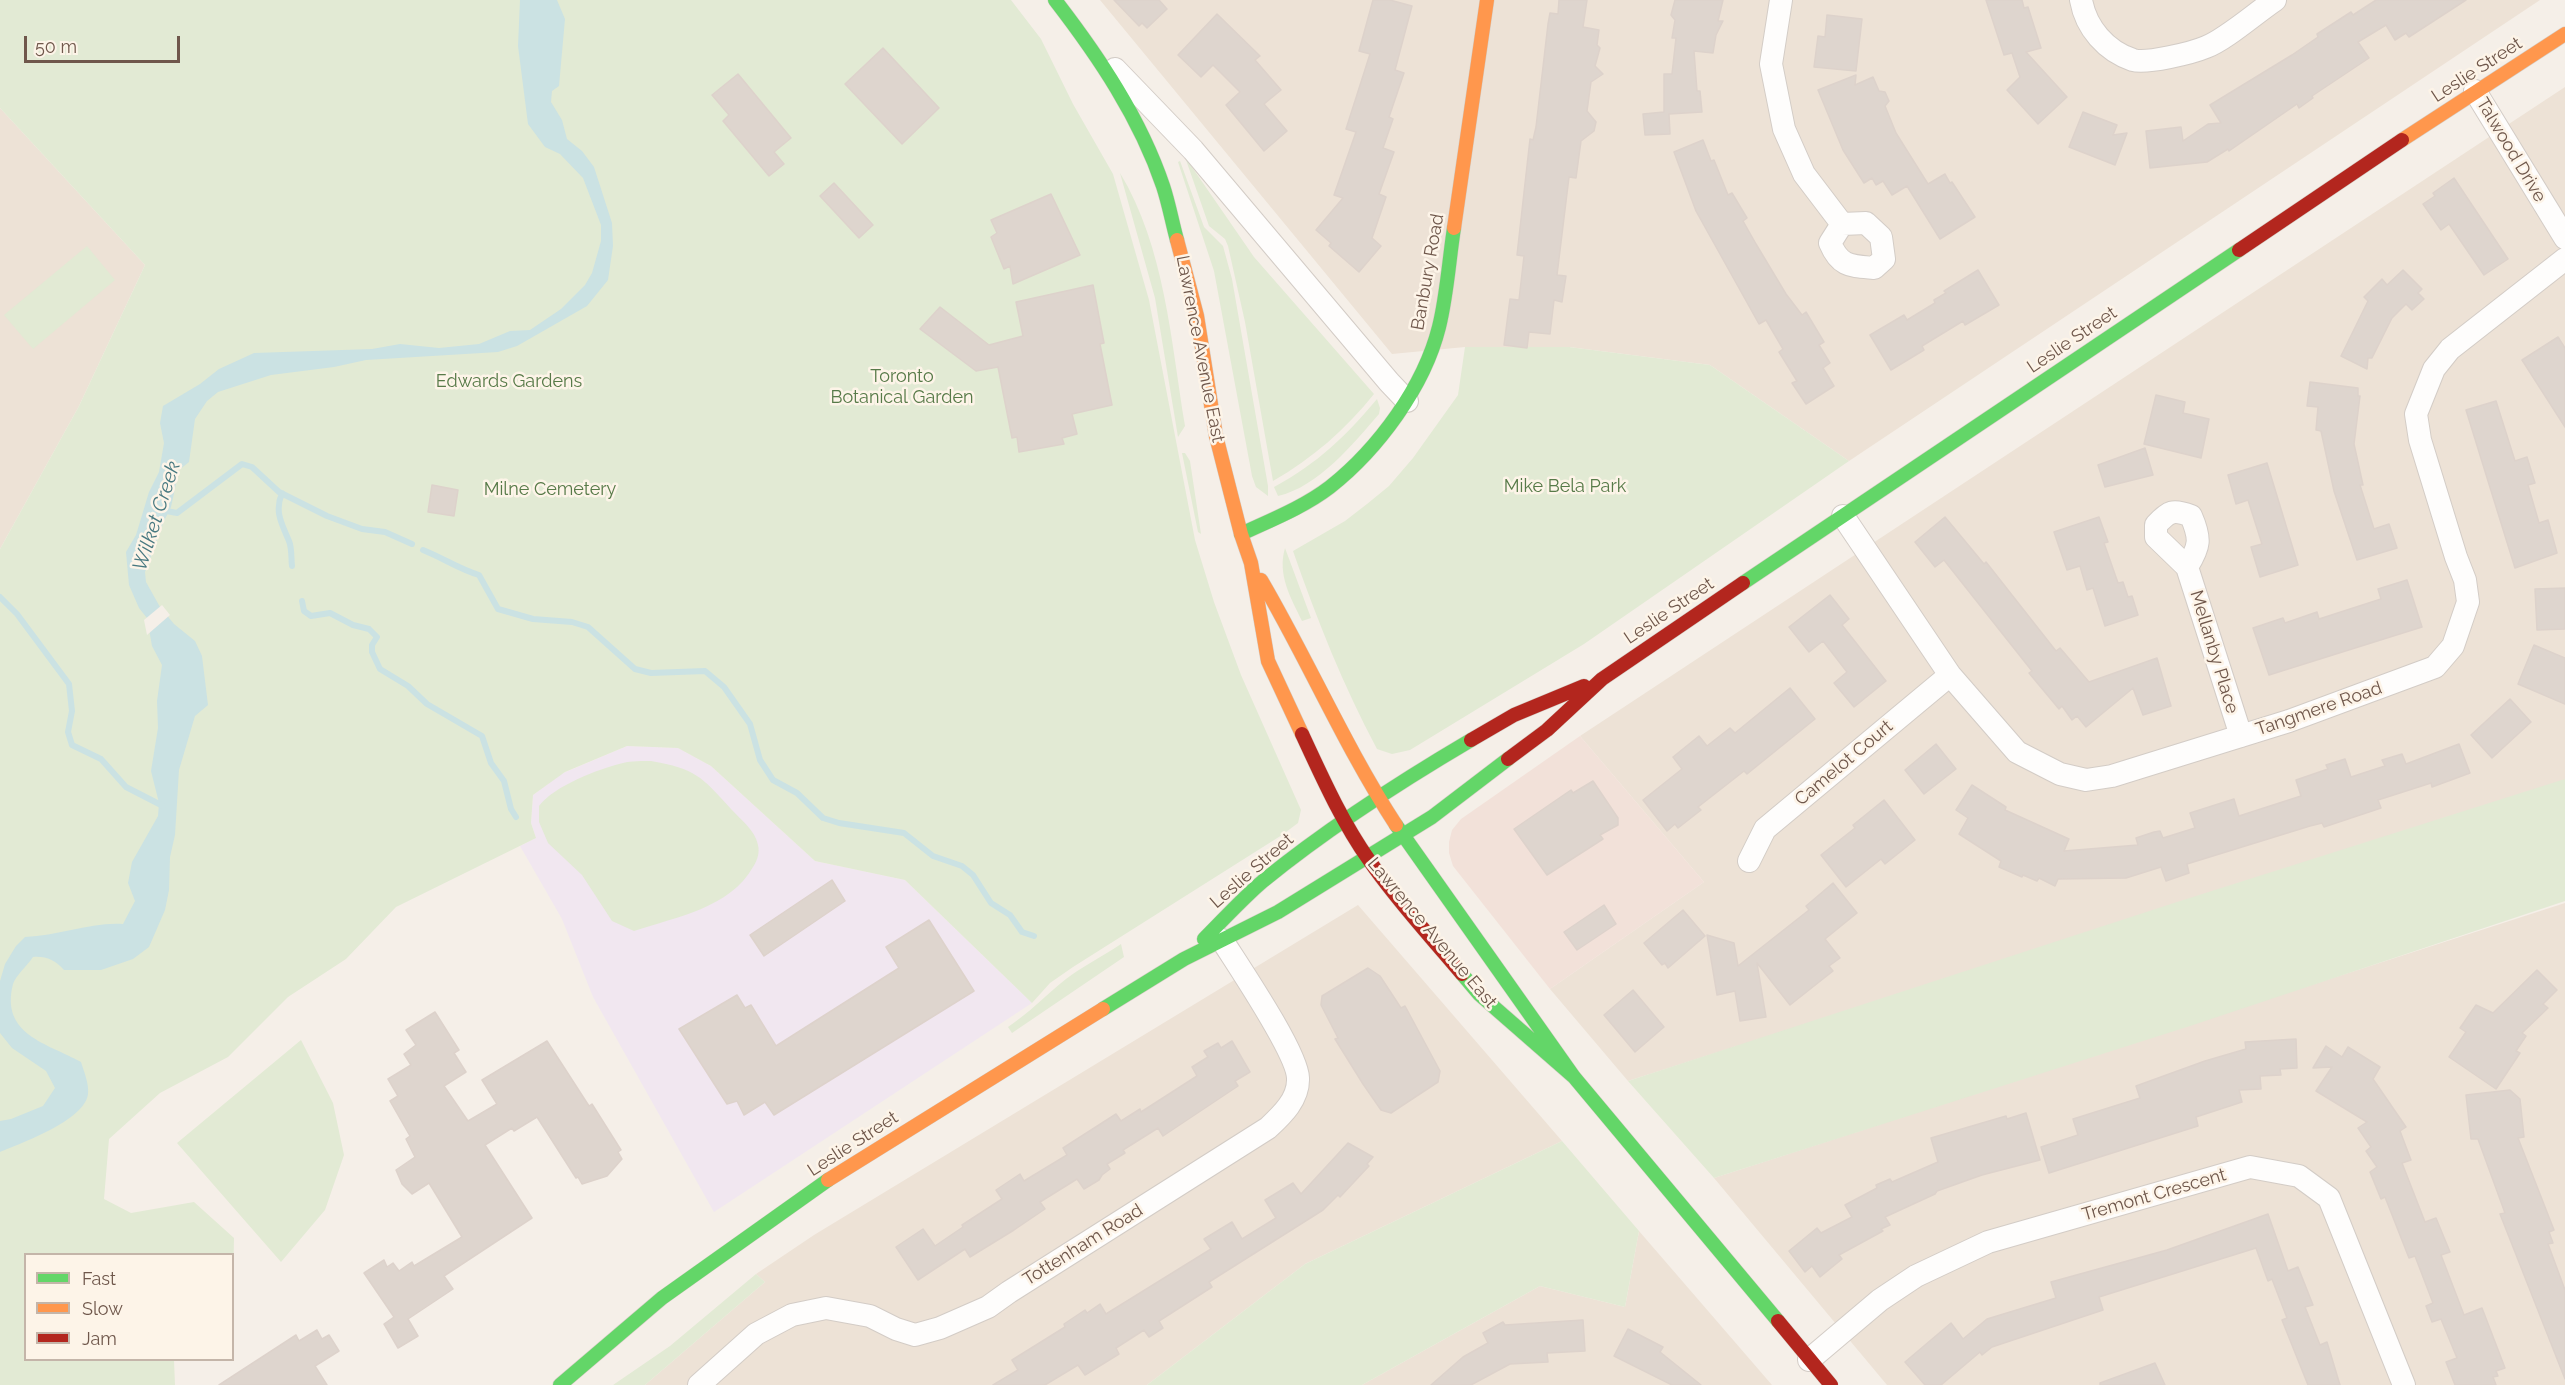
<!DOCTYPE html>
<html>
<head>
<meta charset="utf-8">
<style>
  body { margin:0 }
  #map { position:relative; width:2565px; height:1385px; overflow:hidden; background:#f5efe8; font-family:Raleway,sans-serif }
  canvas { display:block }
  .legend { position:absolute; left:24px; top:1253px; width:210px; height:108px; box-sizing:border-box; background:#fdf4e8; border:2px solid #c4b5a9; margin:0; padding:8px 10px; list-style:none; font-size:18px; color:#6f574b }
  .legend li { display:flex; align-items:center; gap:12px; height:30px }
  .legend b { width:30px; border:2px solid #c4b5a9 }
  .scale { position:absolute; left:24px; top:36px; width:156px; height:27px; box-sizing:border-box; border:3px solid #6f574b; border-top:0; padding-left:8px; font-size:18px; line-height:21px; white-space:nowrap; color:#6f574b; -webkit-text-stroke:4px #fdf4e8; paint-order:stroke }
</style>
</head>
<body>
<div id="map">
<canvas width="2565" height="1385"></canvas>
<ul class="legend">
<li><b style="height:8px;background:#63d668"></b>Fast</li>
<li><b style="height:8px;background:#ff974d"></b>Slow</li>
<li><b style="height:8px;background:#b3261e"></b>Jam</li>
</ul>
<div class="scale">50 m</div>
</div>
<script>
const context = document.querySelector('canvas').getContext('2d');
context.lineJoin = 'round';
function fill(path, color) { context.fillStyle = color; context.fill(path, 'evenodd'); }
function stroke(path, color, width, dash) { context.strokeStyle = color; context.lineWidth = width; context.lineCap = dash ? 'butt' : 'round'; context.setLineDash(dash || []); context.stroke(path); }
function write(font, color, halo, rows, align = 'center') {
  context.font = font + ' Raleway,sans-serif'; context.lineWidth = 5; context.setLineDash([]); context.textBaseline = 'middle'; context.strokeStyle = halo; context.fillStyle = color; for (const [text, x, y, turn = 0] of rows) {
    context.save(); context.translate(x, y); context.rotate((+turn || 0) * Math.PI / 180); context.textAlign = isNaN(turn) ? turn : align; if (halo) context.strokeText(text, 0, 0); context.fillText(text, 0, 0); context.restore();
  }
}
const residential = new Path2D(`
  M1100,0H2540L1849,461L1710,365L1569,347H1465L1392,354Z
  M2565,87V781L1628,1081L1550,989L1704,882L1580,736Z
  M0,108L145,265L79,406L0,549Z
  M2565,903V1385H1887L1714,1178Z
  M1358,905L1562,1141L1305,1264L1147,1385H645L765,1282L756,1274L814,1235Z
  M1639,1231L1772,1385H1362L1540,1286L1625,1307Z`);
const commercial = new Path2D(`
  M1580,736L1704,882L1550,989L1453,866L1449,853V842L1452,830L1461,819Z`);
const education = new Path2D(`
  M627,746L678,748L711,766L815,861L905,880L1032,1003L714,1212L593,997L562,919L520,846L536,838L531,823L533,795L561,774Z`);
const green = new Path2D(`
  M0,0H1011L1041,39L1073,104L1113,174L1149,300L1195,540L1214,602L1241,675L1301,810L1298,823L1282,835L1073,967L1050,983L1032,1003L905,880L815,861L711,766L678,748L627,746L565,772L533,795L531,823L536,838L396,907L346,959L288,997L228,1057L160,1093L109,1139L104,1199L131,1213L194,1202L234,1238L233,1292L232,1254H26V1360H174L175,1385H0V549L79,406L145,265L0,108Z
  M1185,157L1254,257L1374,394C1345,430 1313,458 1273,481L1245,322L1228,246L1225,239L1209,226Z
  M1180,161L1204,227L1223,246L1232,279L1268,486V496L1256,487L1252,476L1214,271L1178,162Z
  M1120,173C1165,247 1171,342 1185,426L1178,437L1155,298Z
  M87,246L115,280L33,349L4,315Z
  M1465,347H1569L1710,365L1849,461L1584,644L1410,750L1392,754L1377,749C1343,685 1317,620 1293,551L1345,521L1367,504L1389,486L1413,458L1458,395Z
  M1377,399L1380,408L1379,414C1353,444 1318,487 1278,496L1274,487C1318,463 1345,437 1377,399Z
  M1182,453H1185L1190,461L1201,534L1198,532Z
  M1285,548L1311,618L1302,621C1291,598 1277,575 1285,548Z
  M651,761C696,769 701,776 731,809C741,820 755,830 758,845C760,853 757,861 753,867C730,908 676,917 634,931L612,921L582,875L548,843L539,822V806C554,786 598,769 623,763C631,761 642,761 651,761Z
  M2565,779V901L2190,1026L1714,1178L1628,1081L2177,902Z
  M1121,944L1124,957L1012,1033L1008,1027C1029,1013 1046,995 1066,979C1083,966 1103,956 1121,944Z
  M301,1040L333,1103L344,1155L325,1210L281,1262L177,1143Z
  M1562,1141L1639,1231L1625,1307L1540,1286L1362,1385H1147L1305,1264Z
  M756,1274L765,1282L645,1385H613L670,1346Z`);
const water = new Path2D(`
  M520,0H557L565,19L559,86L552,91L551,102L562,120L567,139L582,151L594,167L612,223L613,246L608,280L587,306L517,346L498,352L366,360L334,367L271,375L218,392L207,401L195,419L189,462L179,470L171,507L164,521L145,572L146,582L160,607L174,624L195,641L202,656L208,705L195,716L179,770L175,835L170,857L169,890L165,910L149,947L133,959L101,970H64C55,960 46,956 33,957C27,966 16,975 13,984C0,1035 47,1043 81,1062C84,1072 89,1083 88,1094C85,1120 22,1143 0,1152V1121L11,1119L43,1106L55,1088L46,1071L12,1048L0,1033V981L5,964L16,946L25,937C59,936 90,922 123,924L135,901L128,883L132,862L158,816L159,803L151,771L158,728L157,701L162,665L152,646L147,618L139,608L129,585L126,552L136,535L149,492L159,472L164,443L160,423L163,406L200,384L219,369L254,353L372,349L400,344L439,348L479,344L510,331L530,330L561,309L585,285L592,273L601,241V225L583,178L560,154L545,147L528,124L518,46Z`);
const pier = new Path2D(`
  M162,605L170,615L147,635L144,620Z`);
const stream = new Path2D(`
  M282,493C274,512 282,524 289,541C292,548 291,558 292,566
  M161,510L177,513L242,464L252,467L279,492L327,516L362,529L385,532L412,544
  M423,550C443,558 459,569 479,575L498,609L533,619L572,622L588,627L635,669L651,673L705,671L724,687L750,724L760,760L773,780L797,793L823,818L839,823L904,833L933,856L962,866L973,875L991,903L1010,915L1022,932L1034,936
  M0,597L17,614L69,684L72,711L68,732L72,745L101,759L126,787L163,806
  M302,601L304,611L311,616L330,613L353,625L369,629L377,637L372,645V652L380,669L408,686L427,704L482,736L491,763L504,781L511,809L516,817`);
const building = new Path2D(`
  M1114,0H1159L1167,9L1147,28L1142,23L1139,26Z
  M1373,0H1390L1412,6L1395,70L1404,73L1389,117L1393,119L1383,148L1394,152L1379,194L1386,197L1372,238L1381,246L1359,272L1329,246L1331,243L1316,230L1343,198L1334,195L1356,132L1346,129L1370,54L1359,51Z
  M1559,0H1587L1583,27L1599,30L1597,45L1600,48L1595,66L1603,74L1591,82L1587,111L1596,122L1594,131L1581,141L1576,178L1569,177L1557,275L1566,276L1562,302L1554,300L1550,334L1529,332L1527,348L1504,345L1510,299L1519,300L1524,256L1517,255L1530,139L1533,140L1536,127L1548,24L1550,13L1558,14Z
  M1675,0H1723L1718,21H1723L1716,35L1713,53L1694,51L1697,91H1700L1702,112L1669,114L1670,134L1645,135L1643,114L1664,112V74H1672L1676,38H1672L1675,20L1671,15Z
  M1986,0H2022L2024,8L2028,7L2041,48L2026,52L2067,97L2038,124L2007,90L2020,77L2012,53L2004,55Z
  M2376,0H2466L2409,37L2406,33L2395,40L2386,25L2358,42L2369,58L2312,96L2313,98L2299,108L2297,104L2229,151L2228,149L2207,162L2150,168L2146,131L2181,127L2183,141L2208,124L2221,123L2210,105L2292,55L2318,37L2317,34L2351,12L2353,15Z
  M1217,14L1260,56L1255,60L1281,90L1264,104L1287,131L1264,151L1226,105L1240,92L1213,65L1201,77L1178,55Z
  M1827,15L1862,19L1856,71L1814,67L1818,36L1825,37Z
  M883,48L939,108L902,144L845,84Z
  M738,74L791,138L774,152L784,164L769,176L723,121L729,115L712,95Z
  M1856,75L1855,85L1873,77L1879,91L1885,92L1889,101L1885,106L1896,133L1928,184L1945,174L1950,183L1952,182L1975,217L1940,239L1907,186L1892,195L1883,181L1876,185L1872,178L1864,183L1843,150L1818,90Z
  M2083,112L2117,125L2113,135L2127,133L2115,165L2069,147Z
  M1703,140L1711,161L1714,160L1728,195L1732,193L1747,218L1743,221L1756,244L1786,294L1802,315L1806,312L1824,342L1819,345L1830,363L1823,368L1834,386L1806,404L1792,383L1797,381L1779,352L1783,349L1766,320L1759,324L1696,211L1674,152Z
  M2454,178L2508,259L2484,275L2449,224L2441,230L2423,204L2435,196L2433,193Z
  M834,183L873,225L859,238L820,196Z
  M1051,194L1080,255L1013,284L1010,266L1004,269L991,237L997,233L991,220Z
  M1978,270L1999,305L1965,325L1963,321L1922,346L1924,350L1891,370L1870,335L1904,315L1907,320L1935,303L1934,300L1946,293L1944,291Z
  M2403,270L2422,289L2418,293L2424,299L2412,310L2406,304L2392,318L2372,358H2368L2367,369L2341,356L2368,301L2364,297L2382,279L2387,285Z
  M1093,285L1104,343L1100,344L1112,405L1072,414L1077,434L1062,438L1064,444L1019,452L1017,437L1012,438L998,367L976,371L920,329L940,307L989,345L1023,336L1016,302Z
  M2558,337L2565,348V427L2522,360Z
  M2310,382L2358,388V396H2360L2354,444L2363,485H2360L2374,529L2389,524L2397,548L2357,560L2334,491L2321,431L2316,430L2318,407L2307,406Z
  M2156,395L2185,402L2183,413L2209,419L2201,458L2144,444Z
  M2496,401L2515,461L2527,457L2535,483L2528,485L2539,523L2548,520L2557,553L2515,568L2466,410Z
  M2145,448L2153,475L2105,487L2098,465Z
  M2267,463L2298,565L2260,577L2251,547L2262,544L2248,500L2236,504L2228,475Z
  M432,485L458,490L454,516L428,512Z
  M1945,517L1984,564L1986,562L2056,651L2060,648L2089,682L2157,658L2171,706L2143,715L2133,688L2086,727L2077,716L2072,720L2062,706L2059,709L2029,673L2032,671L1944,560L1935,567L1915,542Z
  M2099,517L2108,542L2104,543L2118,583L2123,582L2128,597L2132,596L2138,615L2105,626L2093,588L2087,590L2080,566L2067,570L2054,532Z
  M2407,580L2422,627L2269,675L2253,628L2283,618L2285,623L2317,612L2319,619L2381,599L2378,589Z
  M2565,588V629L2537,630L2535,589Z
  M1830,595L1849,619L1842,625L1886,681L1854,707L1834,683L1847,672L1823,641L1809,652L1789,627Z
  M2534,645L2565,658V704L2518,684Z
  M1790,688L1815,719L1747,774L1744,771L1698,807L1701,810L1678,828L1675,824L1667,831L1643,800L1682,769L1673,757L1699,736L1707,746L1730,728L1735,733Z
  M2510,699L2531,722L2492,758L2471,735Z
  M1936,744L1956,769L1924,794L1905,770Z
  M2459,744L2470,773L2432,787L2431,783L2378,800L2381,808L2324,827L2322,823L2310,826L2187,864L2189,873L2166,881L2161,867L2126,878L2058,879L2055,886L2039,878L2037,881L2023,875L2022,877L1999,867L2001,861L1959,834L1968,818L1956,810L1972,785L2006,807L2005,810L2069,839L2064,851L2138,845L2136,838L2154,832L2160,831L2163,838L2195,828L2190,813L2234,799L2239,816L2301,796L2296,780L2328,769L2326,765L2345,759L2351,777L2385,766L2382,760L2402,754L2406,764Z
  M1593,781L1618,818V825L1600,835L1603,839L1547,875L1514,829L1571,790L1573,793Z
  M1884,800L1915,840L1885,864L1881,859L1846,887L1821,855L1855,828L1853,825Z
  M832,880L845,901L764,956L750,935Z
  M1833,883L1857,913L1825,939L1840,958L1829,966L1833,971L1790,1005L1757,963L1766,1017L1740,1021L1735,991L1717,995L1707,935L1734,943L1738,966L1809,910L1806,906Z
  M1604,905L1616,924L1577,950L1564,932Z
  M1683,910L1705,936L1668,968L1665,963L1662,965L1644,943Z
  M929,920L974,991L774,1115L765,1102L744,1115L737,1101L727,1104L679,1029L737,995L745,1008L751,1005L776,1046L899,968L886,947Z
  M1368,968L1380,976L1401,1008L1405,1006L1440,1071L1438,1082L1391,1113L1381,1110L1363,1084L1335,1039L1338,1038L1321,1005L1322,996Z
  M2537,970L2557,990L2543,1004L2548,1008L2522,1033L2526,1036L2516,1051L2520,1053L2496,1089L2449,1057L2466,1032L2460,1028L2476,1005L2493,1013Z
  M1633,990L1664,1027L1635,1052L1604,1015Z
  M435,1012L459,1050L454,1053L466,1072L444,1086L468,1121L497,1104L482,1080L547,1041L589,1106L592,1104L621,1150L618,1152L622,1159L607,1176L582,1184L578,1177L576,1178L537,1117L514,1131L512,1128L485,1145L532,1218L444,1276L453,1289L408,1319L418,1336L398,1348L384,1324L394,1317L364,1273L384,1260L387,1267L393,1263L399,1271L412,1262L414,1266L462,1237L429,1183L412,1194L402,1184L396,1170L415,1157L406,1139L410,1136L390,1101L398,1096L388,1079L411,1065L404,1054L416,1045L406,1030Z
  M2296,1039L2297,1068L2280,1069L2281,1075L2260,1076L2261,1089L2239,1090L2242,1102L2196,1117L2198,1126L2049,1173L2041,1147L2078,1135L2073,1119L2140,1098L2136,1086L2205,1061L2246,1049L2245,1042Z
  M1232,1041L1250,1072L1235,1081L1238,1086L1163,1136L1158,1128L1123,1150L1125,1153L1107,1164L1110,1169L1102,1175L1099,1180L1084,1189L1077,1179L1040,1202L1045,1209L1014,1230L970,1257L965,1249L918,1280L896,1247L923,1229L935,1246L963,1227L962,1225L1002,1199L996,1190L1020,1174L1024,1181L1067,1155L1063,1148L1116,1114L1121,1121L1140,1109L1141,1112L1197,1076L1192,1067L1208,1057L1204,1051L1218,1043L1221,1048Z
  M2326,1046L2342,1057L2348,1047L2380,1067L2373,1079L2406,1127L2400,1131L2411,1160L2402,1163L2425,1222L2436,1218L2450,1252L2441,1255L2464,1315L2482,1308L2505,1368L2496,1371L2498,1376L2493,1377L2496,1385H2455L2446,1362L2457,1358L2441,1319L2432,1322L2426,1306L2433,1303L2415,1256L2409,1258L2385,1197L2381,1199L2370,1172L2377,1167L2366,1151L2371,1147L2358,1128L2367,1122L2316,1091L2332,1067L2313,1068Z
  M2510,1090L2520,1099L2524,1137L2518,1138L2554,1230L2549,1232L2553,1243L2548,1244L2565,1290V1379L2500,1214L2505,1213L2478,1139H2471L2466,1095Z
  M2026,1113L2040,1160L1982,1175L1937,1191L1935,1194L1885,1217L1890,1225L1881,1229L1883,1231L1839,1255L1842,1259L1820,1277L1812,1266L1805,1272L1789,1251L1817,1228L1821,1233L1852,1217L1845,1205L1877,1188L1876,1185L1890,1179L1892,1182L1938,1162L1931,1138L2006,1116L2007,1119Z
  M1348,1143L1373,1157L1367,1164L1369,1166L1340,1197L1338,1195L1323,1210L1209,1282L1212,1287L1159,1321L1163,1328L1149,1337L1144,1330L1116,1348L1119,1354L1085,1375L1078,1365L1045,1385H993L1018,1370L1012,1360L1065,1327L1064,1324L1085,1310L1087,1313L1100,1304L1106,1314L1211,1249L1204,1239L1232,1222L1242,1239L1276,1218L1265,1200L1293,1183L1301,1194Z
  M2268,1214L2288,1271L2298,1267L2313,1305L2305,1307L2320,1345L2327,1342L2340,1385H2308L2282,1320L2287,1318L2272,1279L2268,1281L2256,1248L2099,1297L2103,1310L1992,1347L1982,1355L1980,1352L1941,1385H1925L1905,1362L1951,1323L1963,1339L1987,1319L2056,1298L2051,1282L2167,1250Z
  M1583,1320L1585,1351L1547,1353L1548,1362L1510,1364L1471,1385H1431L1463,1357L1488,1343L1483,1333L1503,1322L1505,1325Z
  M1628,1329L1663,1347L1660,1352L1701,1385H1672L1614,1356Z
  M317,1330L322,1339L329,1335L339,1351L315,1366L327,1385H219L296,1335L299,1341Z
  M2155,1363L2165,1385H2100V1383Z`);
const street = new Path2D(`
  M1781,0L1771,64L1784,129L1804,174L1842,224
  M2081,0C2086,28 2106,51 2133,60C2146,64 2192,53 2206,47C2225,40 2257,12 2275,0
  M1115,69L1193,150L1389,382L1407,401
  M2475,91L2565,238
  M1866,223L1881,237L1884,259L1874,268C1851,266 1840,267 1830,243L1842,224Z
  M1843,516L1950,675L2017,752L2060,774L2086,780L2112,776L2289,721L2435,667L2453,646L2468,602L2465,580L2456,557L2420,440L2416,414L2434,369L2450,349L2565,259
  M2187,567L2156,537V525C2169,511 2173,509 2191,516C2201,539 2200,546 2187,567L2241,736
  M1749,861L1765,829L1950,675
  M1809,1360L1880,1300L1916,1276L1988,1242L2250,1167L2299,1176L2329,1198L2404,1385
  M699,1385L756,1334L792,1315L826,1308L870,1316L896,1329L915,1335L940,1328L988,1307L1009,1292L1268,1128C1282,1115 1299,1099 1298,1078C1297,1052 1239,967 1222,940`);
const fast = new Path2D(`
  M1055,0C1099,57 1140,118 1163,186C1169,204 1172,222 1177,240
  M1241,534C1271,520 1304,507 1330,487C1378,449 1424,387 1439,327C1447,295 1449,260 1454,228
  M1743,583L2239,250
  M1396,825L1574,1077L1778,1321
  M1204,939C1223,920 1242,899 1263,881C1328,828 1398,783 1471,740
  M1462,974L1479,994L1574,1077
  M1103,1009L1184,959L1278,912L1432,817L1508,759
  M560,1385L662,1298L828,1180`);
const slow = new Path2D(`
  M2402,140L2565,34
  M1454,228L1487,0
  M1177,240L1197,316L1216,436L1241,534L1251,563L1268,661L1302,734
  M1261,580C1308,660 1345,747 1396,825
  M828,1180L1103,1009`);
const jam = new Path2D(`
  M2239,250L2402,140
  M1302,734C1322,777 1342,822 1369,860C1397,901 1431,937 1462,974
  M1471,740L1514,715L1584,686
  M1508,759L1547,730L1602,679L1743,583
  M1778,1321L1831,1385`);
const streetNames = [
  ["Leslie Street",2477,70,-33],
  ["Talwood Drive",2511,150,59],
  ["Banbury Road",1428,272,-80],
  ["Leslie Street",2072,340,-34],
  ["Lawrence Avenue East",1200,349,79],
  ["Leslie Street",1669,611,-34],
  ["Mellanby Place",2214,652,73],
  ["Tangmere Road",2319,709,-19],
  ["Camelot Court",1844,763,-40],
  ["Leslie Street",1252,871,-41],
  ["Lawrence Avenue East",1432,933,50],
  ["Leslie Street",853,1144,-33],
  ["Tremont Crescent",2154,1195,-16],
  ["Tottenham Road",1083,1245,-32]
];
const parkNames = [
  ["Toronto",902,377],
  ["Botanical Garden",902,398],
  ["Edwards Gardens",509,382],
  ["Mike Bela Park",1565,487],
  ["Milne Cemetery",550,490]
];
const waterNames = [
  ["Wilket Creek",157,516,-72]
];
fill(residential, '#ede2d6');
fill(commercial, '#f2e1d9');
fill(education, '#f1e7f0');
fill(green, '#e2ead4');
fill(water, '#cbe2e3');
fill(pier, '#f5efe8');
stroke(stream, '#cbe2e3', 6);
fill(building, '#ded5ce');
stroke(building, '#ddd2cb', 1.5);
stroke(street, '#d3ccc6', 24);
stroke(fast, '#d4ccc4', 15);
stroke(slow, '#d4ccc4', 15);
stroke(jam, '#d4ccc4', 15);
stroke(street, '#fefdfc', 22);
stroke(fast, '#63d668', 14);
stroke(slow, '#ff974d', 14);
stroke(jam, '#b3261e', 14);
write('18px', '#6f574b', '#fdf4e8', streetNames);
write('18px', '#577a48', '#fdf4e8', parkNames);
write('italic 20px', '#477880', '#fdf4e8', waterNames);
</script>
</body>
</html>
